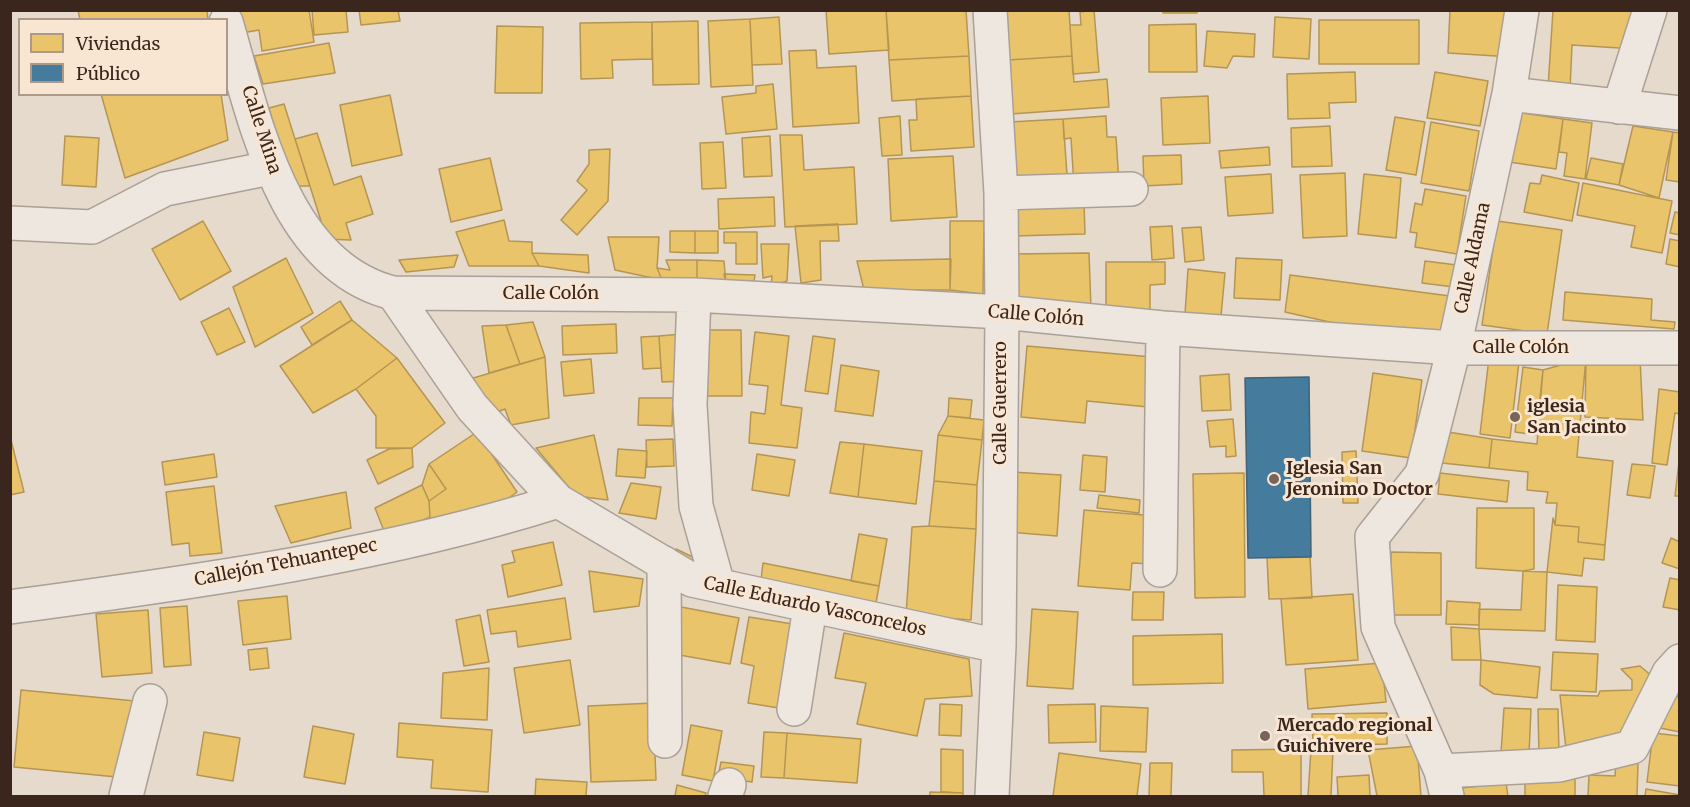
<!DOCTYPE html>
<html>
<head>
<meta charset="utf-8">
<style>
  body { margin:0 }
  #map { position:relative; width:1690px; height:807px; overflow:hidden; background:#e6dacc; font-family:Merriweather,serif }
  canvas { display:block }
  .frame { position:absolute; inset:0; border:12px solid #3b261d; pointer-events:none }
  .legend { position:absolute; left:18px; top:18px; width:210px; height:78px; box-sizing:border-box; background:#f8e6d2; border:2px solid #ac998a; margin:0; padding:8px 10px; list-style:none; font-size:18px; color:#3b261d }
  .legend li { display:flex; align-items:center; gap:12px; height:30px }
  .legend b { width:30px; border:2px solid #ac998a }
</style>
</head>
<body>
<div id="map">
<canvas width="1690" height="807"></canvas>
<div class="frame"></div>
<ul class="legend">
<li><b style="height:16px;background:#e9c46a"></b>Viviendas</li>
<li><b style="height:16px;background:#457b9d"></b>Público</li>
</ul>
</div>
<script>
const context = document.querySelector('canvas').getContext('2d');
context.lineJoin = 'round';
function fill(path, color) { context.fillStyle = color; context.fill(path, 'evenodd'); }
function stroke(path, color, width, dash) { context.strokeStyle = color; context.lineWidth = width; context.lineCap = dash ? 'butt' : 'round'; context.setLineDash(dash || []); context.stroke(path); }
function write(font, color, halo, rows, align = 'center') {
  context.font = font + ' Merriweather,serif'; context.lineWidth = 6; context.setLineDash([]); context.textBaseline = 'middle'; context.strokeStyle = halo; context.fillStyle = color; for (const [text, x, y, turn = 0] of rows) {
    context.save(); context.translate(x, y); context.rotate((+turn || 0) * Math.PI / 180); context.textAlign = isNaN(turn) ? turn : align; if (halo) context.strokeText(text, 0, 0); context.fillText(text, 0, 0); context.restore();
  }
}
const homes = new Path2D(`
  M78,10H207L208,20H80Z
  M239,10H309L314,42L262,51L259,30L242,33Z
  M312,10H346L348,32L314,35Z
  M359,10H398L400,21L361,25Z
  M826,10H886L889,50L829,54Z
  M886,10H966L969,56L889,60Z
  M1004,10H1069L1072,56L1008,60Z
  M1094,10L1099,72L1073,74L1070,25H1081L1080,12Z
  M1163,10H1197V13H1163Z
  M1450,10H1515L1512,57L1448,53Z
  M1553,10H1637L1635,49L1572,45L1570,90L1548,88Z
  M779,17L782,64L752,65L750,19Z
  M1275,17L1311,19L1309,59L1273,57Z
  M750,19L753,85L711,87L708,21Z
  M1319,20H1419V64H1319Z
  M698,21L699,84L653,85L652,22Z
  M652,22V59L612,60L613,78L581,79L580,23Z
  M1196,24L1197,72H1149V25Z
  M497,26L543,27L542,93H495Z
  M1207,31L1255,34L1254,57L1233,56L1227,68L1204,66Z
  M329,43L335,73L263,84L254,56Z
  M816,50L817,68L856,66L859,123L793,127L789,51Z
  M969,56L971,96L892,101L889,60Z
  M1072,56L1074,82L1107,79L1109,107L1011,114L1008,60Z
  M1355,72L1356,102L1329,103L1330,118L1288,119L1287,74Z
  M1435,72L1488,81L1480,126L1427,118Z
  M773,84L777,129L726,134L722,97L756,93V86Z
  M101,94H221L228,140L125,178Z
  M390,95L402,155L352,166L340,105Z
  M971,96L974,147L911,151L909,120H917L916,99Z
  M1208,96L1210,143L1163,145L1161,98Z
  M284,104L295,139L310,186H291L269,108Z
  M1516,112L1563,119L1556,169L1509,162Z
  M900,116L902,155L882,156L879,118Z
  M1106,116L1107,137H1116L1119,183L1074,186L1071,138L1064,139L1063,119Z
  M1395,117L1425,122L1416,175L1386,170Z
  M1063,119L1068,188L1014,191L1010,122Z
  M1563,119L1592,123L1585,179L1564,176L1567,153L1559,152Z
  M1431,122L1479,131L1469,191L1421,183Z
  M1330,126L1332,166L1292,167L1291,128Z
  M1633,126L1673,132L1659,198L1619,185Z
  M1673,132L1680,133V182L1666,180Z
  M317,133L334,185L361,176L373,214L346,223L351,240L324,239L314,222L321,221L295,139Z
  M780,135H802L804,170L854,167L857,224L785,227Z
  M65,136L99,138L96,187L62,185Z
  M770,136L772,176L744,177L742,138Z
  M723,142L726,188L702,189L700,143Z
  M1269,147L1270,165L1221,168L1219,151Z
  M610,149L608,201L577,235L561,220L587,190L577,181L589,164V150Z
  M1181,155L1182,184L1144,186L1143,156Z
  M953,156L957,217L891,221L888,159Z
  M490,158L502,210L451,222L439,169Z
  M1591,158L1623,164L1619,185L1586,179Z
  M1345,173L1347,236L1303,238L1300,175Z
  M1271,174L1273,213L1228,216L1225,177Z
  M1364,174L1401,178L1396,238L1358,234Z
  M1542,175L1579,183L1572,221L1524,212L1530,183L1540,184Z
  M1583,183L1672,201L1662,253L1631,247L1635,226L1577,215Z
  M1425,189L1466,196L1457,254L1415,247L1417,233L1410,232L1415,203L1422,205Z
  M774,197L775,226L719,229L718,199Z
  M1084,203L1085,234L1014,236L1013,206Z
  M1675,212L1680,213V235L1670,233Z
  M504,220L509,241L532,242V253L539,266H469L456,232Z
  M203,221L231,271L180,300L152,249Z
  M950,221H984L983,294L950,290Z
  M1497,221L1562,230L1547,334L1482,325Z
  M838,224L839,241H820L821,280L801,283L795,226Z
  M1172,226L1174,258L1152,260L1150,227Z
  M1201,227L1204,260L1185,262L1182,228Z
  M670,231H695V253L670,252Z
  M695,231H718V253H695Z
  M724,232H757V264H736V243H724Z
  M608,237H659L657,268L662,280L615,270Z
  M1670,239L1680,241V267L1666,264Z
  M761,244H789L787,281L771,286L772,276L763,278Z
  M532,253L588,255L589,273L539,266Z
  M1089,253L1091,309L1015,311L1014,254Z
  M458,255L454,267L406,272L399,260Z
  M286,258L313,313L255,347L233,287Z
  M1236,258L1282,260L1280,300L1234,298Z
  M951,259L950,290H864L857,261Z
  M666,260H697V285L662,280L657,268L670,270Z
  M697,260L724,261L726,284L697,285Z
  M1425,261L1457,265L1454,287L1422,283Z
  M1106,262H1165V284L1150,285V310H1106Z
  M1188,269L1225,273L1221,316L1185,314Z
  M724,274L755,275L754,281L726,284Z
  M1290,275L1450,296L1436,346L1285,312Z
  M1565,292L1652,299L1651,320L1675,322L1674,329L1563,320Z
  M340,301L352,320L312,345L301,327Z
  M229,308L245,342L217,355L201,322Z
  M352,320L397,358L356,389L313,413L280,366Z
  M533,322L545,357L520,364L506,325Z
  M616,324L617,353L563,355L562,326Z
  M506,325L520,364L489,373L482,326Z
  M704,330H741L742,396H705Z
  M755,332L789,336L781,405L802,408L797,448L749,443L751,412L765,414L768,386L749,384Z
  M682,334L684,381L662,382L659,336Z
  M659,336L661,368L643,369L641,337Z
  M813,336L835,339L828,394L805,391Z
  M1027,346L1152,357L1148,407L1087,401L1085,423L1021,417Z
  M545,357L549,418L511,425L505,409L484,417L463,381Z
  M397,358L445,423L412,448H376V416L356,389Z
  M1489,358L1519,362L1510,438L1480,434Z
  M1586,358H1640L1643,420L1585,417Z
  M1586,358L1577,457L1613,461L1605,545L1578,542L1579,527L1555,525L1557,503H1546L1548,492L1527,490L1528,472L1489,468L1492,439L1537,444L1543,370Z
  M591,359L594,393L564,396L561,362Z
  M841,365L879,371L873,416L835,411Z
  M1523,367L1543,370L1536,435L1515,432Z
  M1373,373L1422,380L1411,458L1362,451Z
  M1229,374L1231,410L1202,411L1200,376Z
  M1659,389L1680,392V414L1675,413L1667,465L1652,463Z
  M639,398H673L672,426L638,425Z
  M949,398L972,400L970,418L948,416Z
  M948,416L984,420L982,440L938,435Z
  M1233,419L1236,456L1226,457V446L1210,447L1207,421Z
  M477,432L517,492L506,500L418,523L430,517L429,501L446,489L429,464Z
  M1448,432L1492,439L1489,468L1442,463Z
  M594,435L608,500L576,496L536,448Z
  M938,435L982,440L977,485L934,481Z
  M10,436L24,492L10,495Z
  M673,439L674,466L647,467L646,440Z
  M840,442L864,444L858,497L830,493Z
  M864,444L922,451L916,504L858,497Z
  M412,448L413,467L378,484L367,460L389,449Z
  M618,449L647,451L645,478L616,476Z
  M1356,451L1358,503H1343L1342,452Z
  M214,454L217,477L165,485L162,462Z
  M757,454L795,460L789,496L752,490Z
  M1083,455L1107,457L1105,492L1080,490Z
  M1679,462H1680V496H1675Z
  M429,464L446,489L429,501L422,485Z
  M1632,464L1655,466L1650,498L1627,495Z
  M1012,472L1061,475L1057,536L1008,532Z
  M1244,473L1245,597L1195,598L1193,474Z
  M1440,473L1509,481L1507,502L1438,494Z
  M934,481L977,485L976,529L929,526Z
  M631,483L661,487L656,519L619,513Z
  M422,485L429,501L430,517L386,536L375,508Z
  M214,486L222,553L190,556L189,543L172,545L166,492Z
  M346,492L351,528L291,543L275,506Z
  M1099,495L1140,500L1139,513L1097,508Z
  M1477,508H1534V569L1523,571L1476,568Z
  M1084,510L1156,516L1152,564L1132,563L1130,590L1078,586Z
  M1553,518L1555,525L1579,527L1578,542L1605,545L1604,560L1584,558L1582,576L1547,572Z
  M929,526L976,529L971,620L906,615L912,527Z
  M859,534L887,539L879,586L851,581Z
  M1671,538L1680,542V569L1662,563Z
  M553,542L562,585L508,597L502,565L515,562L512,551Z
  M676,549L699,560L695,567L680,560Z
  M1391,552L1441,553V615H1390Z
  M1310,556L1312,598L1269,599L1267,557Z
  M763,563L879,586L874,614L760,588Z
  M589,571L643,579L639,606L594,612Z
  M1523,571L1547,572L1545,631L1479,629V609L1521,610Z
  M1670,578L1680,580V610L1663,607Z
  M1558,585L1597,587L1595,642L1556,640Z
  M1133,592H1164L1163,620H1132Z
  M1353,594L1358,660L1286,665L1281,599Z
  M287,596L291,639L243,645L238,601Z
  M565,598L571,639L518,647L516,631L491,634L487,610Z
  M1447,601L1480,603L1479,625L1446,624Z
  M187,606L191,665L164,667L160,608Z
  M676,606L739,618L730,664L668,653Z
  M1032,609L1078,612L1073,689L1027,686Z
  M148,610L152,673L102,677L96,614Z
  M480,615L489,662L464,666L456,620Z
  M749,617L799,625L785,709L748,703L754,666L741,663Z
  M1451,627L1479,629L1481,660H1452Z
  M844,633L969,659L972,696L925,699L917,736L857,724L866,683L835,678Z
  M1222,634L1223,683L1133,685V636Z
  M267,648L269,668L250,670L248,650Z
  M1553,652L1598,654L1596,692L1551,690Z
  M570,660L580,725L524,733L514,668Z
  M1481,660L1540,667L1537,698L1494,694L1480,685Z
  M1382,663L1386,702L1308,709L1305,669Z
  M1640,666L1653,677L1626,743L1566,749L1560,695L1598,696L1600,691L1632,690V680L1621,669Z
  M489,668L487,720L441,718L443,673Z
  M21,690L135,701L127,778L14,767Z
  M1667,695L1680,697V732L1660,728Z
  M653,703L656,780L591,782L588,706Z
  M940,704L962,705L961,736L939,735Z
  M1095,704L1096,742L1049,743L1048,705Z
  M1101,706L1148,708L1146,752L1100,751Z
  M1504,708L1531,709L1529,754L1501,753Z
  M1538,709H1558L1559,755H1539Z
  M1387,713V744L1313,746L1312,714Z
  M399,723L492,730L488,792L431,788L433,760L397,757Z
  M691,725L722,731L713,781L682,775Z
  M313,726L354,734L345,784L304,777Z
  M204,732L240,738L233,781L197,775Z
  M764,732L787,733L784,778L761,777Z
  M787,733L861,739L857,783L784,778Z
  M1653,733L1680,736V786L1647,782Z
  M1417,746L1421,796H1377L1368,750Z
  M941,749L963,750V793L941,792Z
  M1301,749V796H1264L1263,772H1232V750Z
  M1311,749L1333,750L1331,796H1308Z
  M1059,753L1141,764L1137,796H1053Z
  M721,762L754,766L752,782L718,777Z
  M1616,762L1638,763L1637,796H1588L1589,775L1615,776Z
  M1150,763H1172L1171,796H1149Z
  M1369,775L1370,796H1338L1337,777Z
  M1525,778H1575V796H1525Z
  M536,779L587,782L586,796H535Z
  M1506,783L1508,796H1463L1462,788Z
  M677,785L706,793L705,796H675Z
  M1646,789L1680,795V796H1645Z
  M930,792L963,793V796H930Z`);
const public = new Path2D(`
  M1309,377L1311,557L1248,558L1245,378Z`);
const minor = new Path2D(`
  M990,10L1001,193L1002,312L999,646L992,796
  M226,22C254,116 282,266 393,293L694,295L1002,312L1163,328L1454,348H1680
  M1509,94L1680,113
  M1619,107L1650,10
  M1001,193L1131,189
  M10,223L92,227L165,189L270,168
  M393,293L472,407L558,501L692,580L999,646
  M694,295L690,405L696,506L718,585
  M664,563L665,741
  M1160,570L1163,328
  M10,607C193,582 382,557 558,501
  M794,709L810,607
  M1441,771L1559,765L1632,747L1669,673L1680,661
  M126,796L150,701
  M725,796L729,785
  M1447,796L1441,771L1378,627L1372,537L1422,474L1454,348L1509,94L1522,10`);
const markers = [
  [1515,417,6,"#77655a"],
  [1274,479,6,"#77655a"],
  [1265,736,6,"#77655a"]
];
const streetNames = [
  ["Calle Mina",261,130,72],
  ["Calle Aldama",1473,258,-78],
  ["Calle Colón",551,294],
  ["Calle Colón",1036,316,5],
  ["Calle Colón",1521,348],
  ["Calle Guerrero",1001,403,-90],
  ["Callejón Tehuantepec",286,563,-11],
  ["Calle Eduardo Vasconcelos",815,607,12]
];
const poiNames = [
  ["iglesia",1527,407],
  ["San Jacinto",1527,428],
  ["Iglesia San",1286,469],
  ["Jeronimo Doctor",1286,490],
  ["Mercado regional",1277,726],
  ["Guichivere",1277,747]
];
fill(homes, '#e9c46a');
stroke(homes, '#b59553', 1.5);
fill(public, '#457b9d');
stroke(public, '#426277', 1.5);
stroke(minor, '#aba096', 36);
stroke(minor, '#eee7df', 33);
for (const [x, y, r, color] of markers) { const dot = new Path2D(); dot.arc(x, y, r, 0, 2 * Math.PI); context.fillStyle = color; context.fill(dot); stroke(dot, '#f8e6d2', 2); }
write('18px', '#3b261d', '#f8e6d2', streetNames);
write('bold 18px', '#3b261d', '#f8e6d2', poiNames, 'left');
</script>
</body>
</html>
